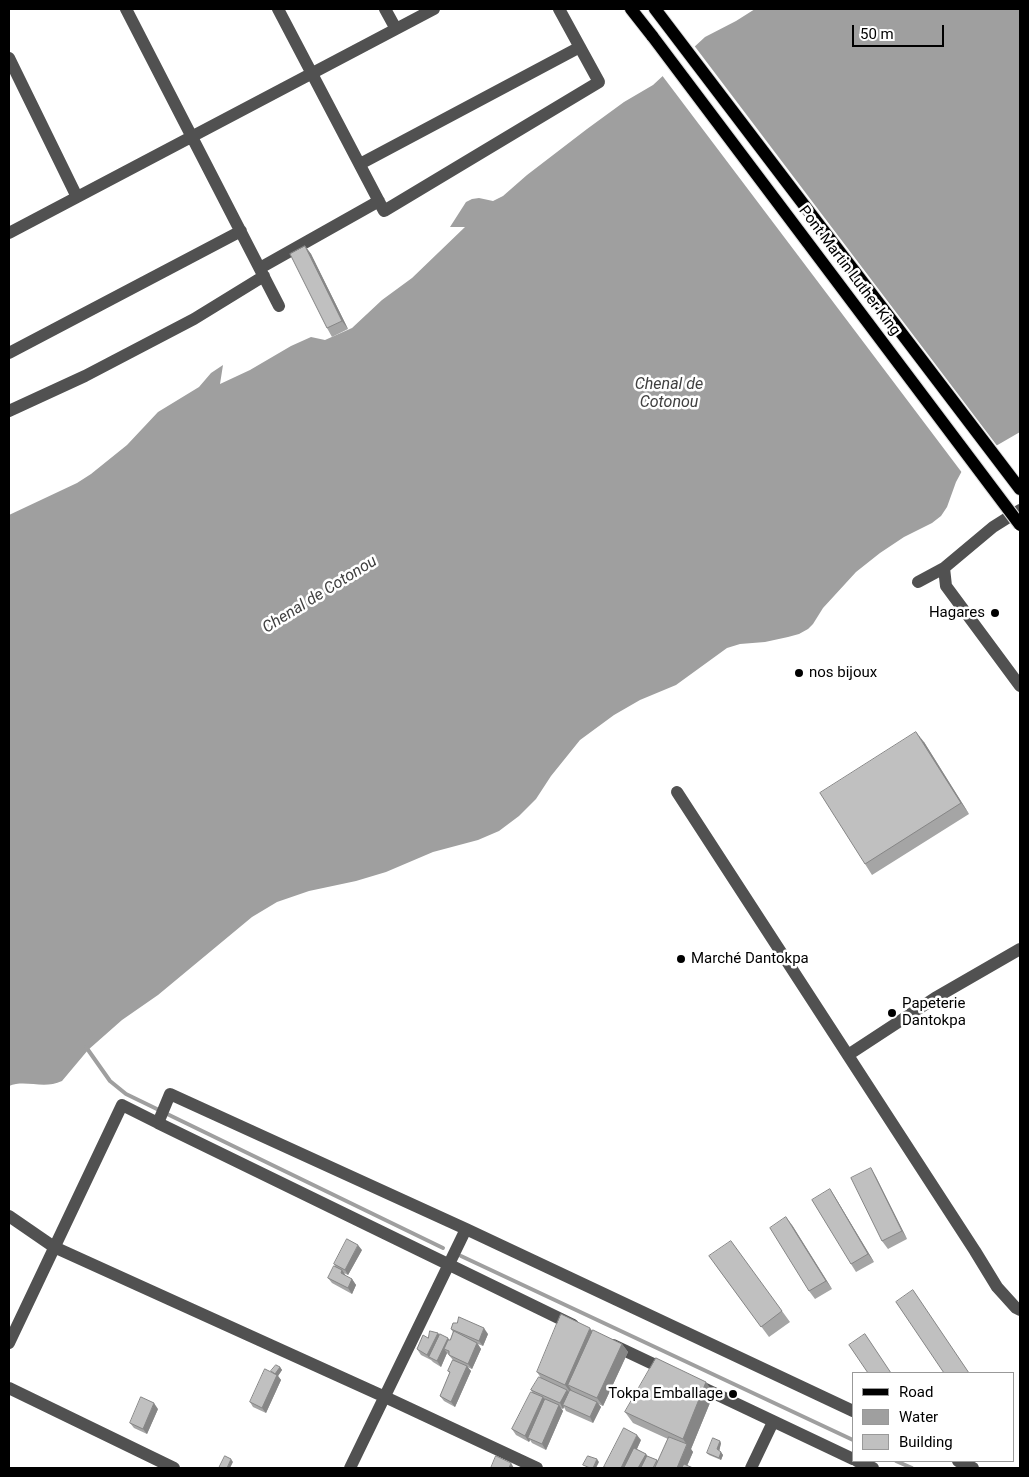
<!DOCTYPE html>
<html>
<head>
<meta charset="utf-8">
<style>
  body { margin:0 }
  #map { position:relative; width:1029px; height:1477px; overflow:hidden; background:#fff; font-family:Roboto,sans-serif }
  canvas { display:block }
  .frame { position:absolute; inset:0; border:10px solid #000; pointer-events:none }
  .legend { position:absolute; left:852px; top:1372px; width:162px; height:90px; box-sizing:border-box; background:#fff; border:1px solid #999; margin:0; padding:6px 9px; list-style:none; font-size:15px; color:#000 }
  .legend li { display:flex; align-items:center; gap:10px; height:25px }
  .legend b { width:25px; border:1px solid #999 }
  .scale { position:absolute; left:852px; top:25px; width:92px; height:22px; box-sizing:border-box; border:2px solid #000; border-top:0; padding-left:6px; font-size:15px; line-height:18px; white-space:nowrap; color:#000; -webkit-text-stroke:4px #fff; paint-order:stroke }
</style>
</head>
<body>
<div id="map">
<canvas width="1029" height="1477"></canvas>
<div class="frame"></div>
<ul class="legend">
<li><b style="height:6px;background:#000"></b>Road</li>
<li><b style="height:14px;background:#9f9f9f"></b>Water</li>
<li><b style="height:14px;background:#c0c0c0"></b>Building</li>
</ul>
<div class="scale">50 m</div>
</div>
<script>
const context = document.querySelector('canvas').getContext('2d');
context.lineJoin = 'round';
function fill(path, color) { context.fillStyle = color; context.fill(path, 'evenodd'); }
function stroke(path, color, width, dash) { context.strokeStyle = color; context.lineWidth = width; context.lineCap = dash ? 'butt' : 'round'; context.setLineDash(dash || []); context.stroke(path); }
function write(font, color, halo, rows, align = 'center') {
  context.font = font + ' Roboto,sans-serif'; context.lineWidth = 5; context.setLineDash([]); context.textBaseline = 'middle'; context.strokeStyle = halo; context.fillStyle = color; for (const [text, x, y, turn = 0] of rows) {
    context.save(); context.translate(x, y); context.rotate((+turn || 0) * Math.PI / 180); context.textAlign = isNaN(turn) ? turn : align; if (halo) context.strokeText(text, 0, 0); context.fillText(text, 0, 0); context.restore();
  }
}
const water = new Path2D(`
  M755,9H1020V432L982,454L963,469L956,482L947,507L941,516L932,523L904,537L880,553L856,572L823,608L813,624L808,629L799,634L788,637L765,642L740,644L727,648L676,685L640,700L614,715L580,740L551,776L536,799L519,816L499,831L478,840L433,852L386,872L356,881L309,891L277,902L252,917L158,995L122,1020L88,1050L62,1081C43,1090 26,1079 9,1086V515L77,483L91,474L127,445L158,412L199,387L211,373L223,365L220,384L250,370L291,346L311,337L325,340L352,328L382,300L412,278L465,227H450L466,202L472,199L479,198L493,201L503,196L527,175L587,129L624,102L653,85L705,37L736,21Z`);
const pier = new Path2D(`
  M693,44L998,447L983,456L965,471L963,474L661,74Z`);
const stream = new Path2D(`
  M86,1047L110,1081L126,1094L443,1248
  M461,1256L853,1440
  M896,1461L912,1468`);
const minor = new Path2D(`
  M126,9L279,306
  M278,9L384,211L599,82L559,9
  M385,9L396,29
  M9,58L77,197
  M360,164L580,47
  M9,233L434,9
  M260,268L379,201
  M9,353L241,231
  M9,411L85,376L194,319L264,276
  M944,568L946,586L1020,686
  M918,582L944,568L993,527L1020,510
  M677,792L975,1251L997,1287L1016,1308L1020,1310
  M848,1055L935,998L1020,949
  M9,1216L54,1247L385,1397L537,1468
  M573,1325L158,1123L170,1094L466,1229L853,1411
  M9,1343L122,1105L158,1123
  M613,1345L668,1371
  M699,1386L853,1459
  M9,1388L174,1468
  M857,1461L873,1468
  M958,1461L973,1468
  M350,1468L466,1229
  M751,1468L773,1422`);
const major = new Path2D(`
  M631,9L653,37
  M655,9L1020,489`);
const majorBridge = new Path2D(`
  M653,37L1020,525`);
const wall = new Path2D(`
  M305,246L311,254L348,329L332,337L327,328Z
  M924,742L969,814L872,875L865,864Z
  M871,1168L876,1177L907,1239L888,1249L882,1241Z
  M830,1189L835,1197L874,1262L856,1272L851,1264Z
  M792,1225L832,1289L815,1299L809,1291Z
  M362,1250L348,1275L344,1273L346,1276L352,1279L356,1285L352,1294L332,1283L328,1278L335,1266L334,1264Z
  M717,1267L782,1311L790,1322L769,1337Z
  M451,1329L488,1334L483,1346L478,1344L481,1349L472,1369L467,1367L471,1371L455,1407L444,1401L440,1396L450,1373L448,1371L453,1360L447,1353L441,1367L433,1362L431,1360L421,1355L417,1349L428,1338L438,1333L439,1335L450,1340L453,1332Z
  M592,1332L622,1344L628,1352L603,1406L598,1404L601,1407L593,1423L566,1411L564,1407L563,1409L561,1408L563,1411L546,1450L532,1443L530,1440L529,1442L516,1435L512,1429L533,1393L531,1390L541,1378L537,1372Z
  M280,1367L282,1370L278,1376L281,1380L266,1413L253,1407L250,1402L272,1373Z
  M714,1393L691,1449L693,1452L687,1466L693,1468H606L604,1467L641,1440L637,1449L646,1454L647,1456L657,1460L658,1461L668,1439L633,1423L625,1412Z
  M158,1409L147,1434L134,1428L130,1423Z
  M721,1443L719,1451L723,1455L721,1460L709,1455L707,1453Z`);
const shadedWall = new Path2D(`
  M305,246L311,254L348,329L342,321Z
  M916,732L924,742L969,814L961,803Z
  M871,1168L876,1177L907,1239L902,1231Z
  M830,1189L835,1197L874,1262L868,1254Z
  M786,1217L792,1225L832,1289L826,1281Z
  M358,1245L362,1250L348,1275L345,1270Z
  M342,1270L346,1276L344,1279L341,1273Z
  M352,1279L356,1285L352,1294L348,1288Z
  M484,1328L488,1334L483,1346L479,1341Z
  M590,1328L596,1336L568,1385L572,1391L571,1393L565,1385Z
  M438,1333L442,1339L429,1357L431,1360L427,1355Z
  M448,1338L451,1343L444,1349L447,1353L441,1367L437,1361Z
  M477,1343L481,1349L472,1369L468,1364Z
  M622,1344L628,1352L603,1406L597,1398Z
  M467,1366L471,1371L455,1407L451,1402Z
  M280,1367L282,1370L278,1376L281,1380L266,1413L262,1408L275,1374Z
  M706,1382L714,1393L691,1449L693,1452L686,1468H677L687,1445L683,1439Z
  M567,1390L571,1395L563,1405L564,1407L563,1409L560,1403Z
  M543,1397L547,1403L528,1438L530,1440L529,1442L525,1436Z
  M597,1402L601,1407L593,1423L590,1417Z
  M154,1403L158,1409L147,1434L143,1429Z
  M559,1405L563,1411L546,1450L542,1444Z
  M637,1435L641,1440L628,1468H621Z
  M720,1441L721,1443L719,1452L717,1449Z
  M721,1452L723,1455L721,1460L719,1458Z
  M646,1454L649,1459L645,1468H638Z
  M231,1459L233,1462L230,1468H227Z
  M597,1459L599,1462L596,1468H593Z
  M511,1463L514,1468H509Z`);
const building = new Path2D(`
  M305,246L342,321L327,328L290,254Z
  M916,732L961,803L865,864L820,793Z
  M871,1168L902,1231L882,1241L851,1178Z
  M830,1189L868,1254L851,1264L812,1200Z
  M786,1217L826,1281L809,1291L770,1228Z
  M347,1239L358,1245L345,1270L334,1264Z
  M731,1241L782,1311L761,1327L709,1256Z
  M334,1266L342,1270L341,1273L352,1279L348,1288L328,1278Z
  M913,1290L969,1373H944L896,1302Z
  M561,1314L590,1328L565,1385L537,1372Z
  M459,1317L484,1328L479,1341L451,1329L453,1323H457Z
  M593,1330L622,1344L597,1398L568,1385Z
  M430,1331L438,1333L427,1355L417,1349L423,1335L428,1338Z
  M454,1331L477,1343L468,1364L449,1355V1351L444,1349L448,1340H450Z
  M440,1334L448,1338L437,1361L429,1357Z
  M865,1334L891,1373H868L849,1345Z
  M656,1358L706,1382L683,1439L625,1412Z
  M453,1360L467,1366L451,1402L440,1396L450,1372L448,1371Z
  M276,1365L280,1367L275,1374L271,1371Z
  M265,1369L277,1375L262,1408L250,1402Z
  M539,1377L567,1390L560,1403L531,1390Z
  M570,1390L597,1402L590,1417L563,1405Z
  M531,1392L543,1397L525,1436L512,1429Z
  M141,1397L154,1403L143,1429L130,1423Z
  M545,1399L559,1405L542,1444L528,1438Z
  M624,1428L637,1435L621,1468H608L604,1467Z
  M669,1437L687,1444L677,1468H655Z
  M713,1438L720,1441L717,1449L721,1452L719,1458L707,1453Z
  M634,1448L646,1454L638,1468H624Z
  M225,1456L231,1459L227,1468H219Z
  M496,1456L511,1463L509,1468H491Z
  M588,1456L597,1459L593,1468H590L583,1465Z
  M647,1456L657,1460L653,1468H641Z
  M684,1464L693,1468H682Z`);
const markers = [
  [995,613,5,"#000"],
  [799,673,5,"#000"],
  [681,959,5,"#000"],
  [892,1013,5,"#000"],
  [733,1394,5,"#000"]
];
const streetNames = [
  ["Pont Martin Luther King",849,271,53]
];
const poiNames = [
  ["Hagares",985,613,"right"],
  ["nos bijoux",809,673],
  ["Marché Dantokpa",691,959],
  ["Papeterie",902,1004],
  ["Dantokpa",902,1021],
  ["Tokpa Emballage",723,1394,"right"]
];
const waterNames = [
  ["Chenal de",669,385],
  ["Cotonou",669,403],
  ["Chenal de Cotonou",320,595,-32]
];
fill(water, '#9f9f9f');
fill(pier, '#fff');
stroke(stream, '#9f9f9f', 4);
stroke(major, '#dbdbdb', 14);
stroke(minor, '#515151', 12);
stroke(major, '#000', 12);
stroke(majorBridge, '#dbdbdb', 14, []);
stroke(majorBridge, '#000', 12);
fill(wall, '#a5a5a5');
fill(shadedWall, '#868686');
fill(building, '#c0c0c0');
stroke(building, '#868686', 1);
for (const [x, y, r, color] of markers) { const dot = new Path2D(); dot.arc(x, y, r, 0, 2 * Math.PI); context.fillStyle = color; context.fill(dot); stroke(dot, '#fff', 2); }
write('15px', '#000', '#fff', streetNames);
write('15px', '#000', '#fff', poiNames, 'left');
write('italic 16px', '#404040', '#fff', waterNames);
</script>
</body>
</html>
